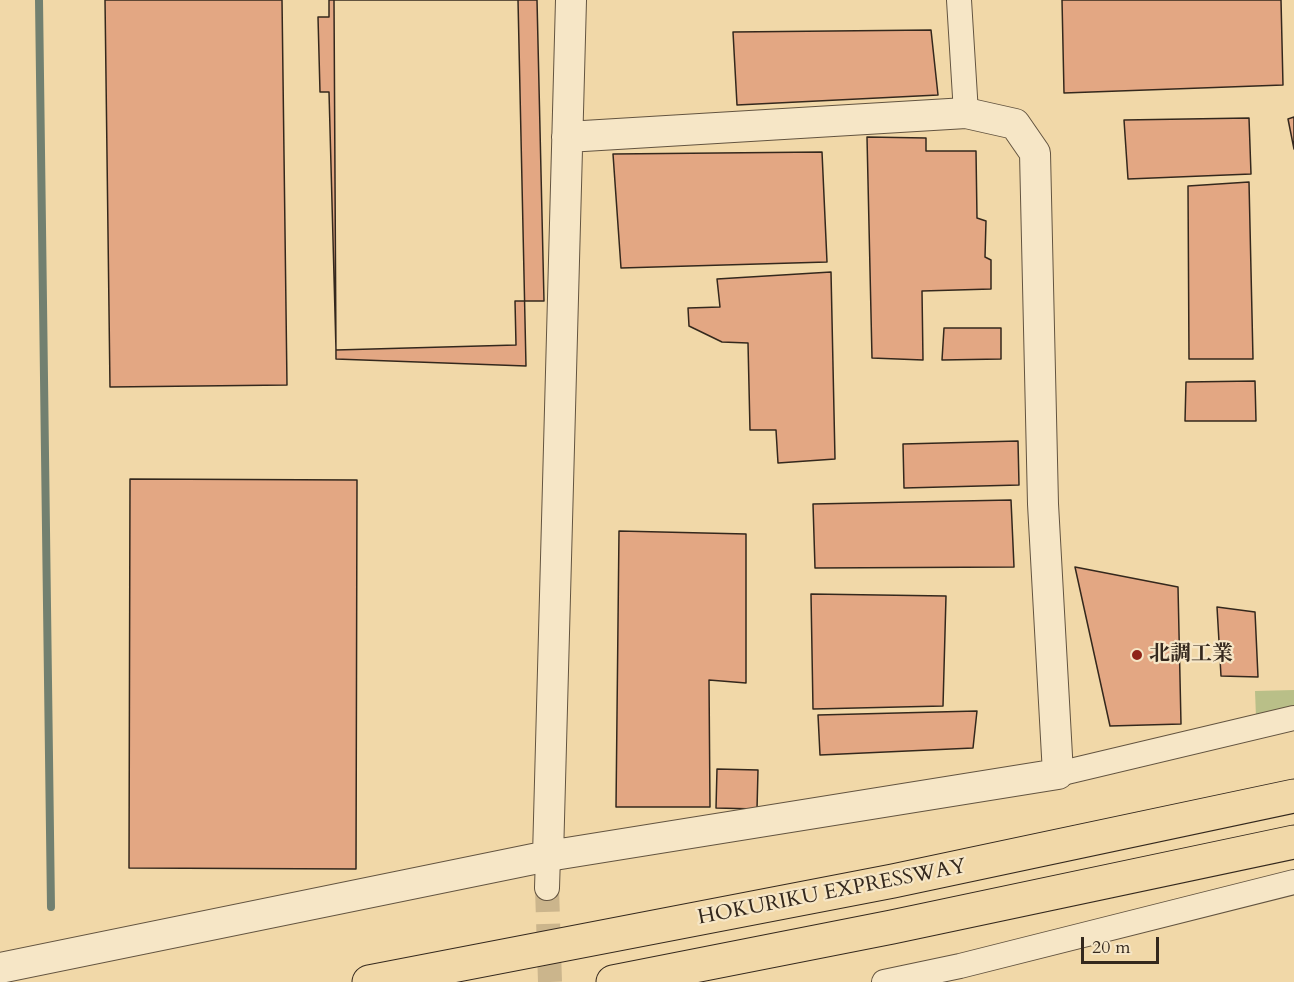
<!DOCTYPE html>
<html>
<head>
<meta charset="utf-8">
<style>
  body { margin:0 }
  #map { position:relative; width:1294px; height:982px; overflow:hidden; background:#f1d8a8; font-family:Cardo,serif }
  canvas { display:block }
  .scale { position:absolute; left:1081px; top:937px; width:78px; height:27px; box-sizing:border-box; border:3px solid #34281d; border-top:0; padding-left:8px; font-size:18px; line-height:21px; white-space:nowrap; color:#34281d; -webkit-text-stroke:4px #f6e6c6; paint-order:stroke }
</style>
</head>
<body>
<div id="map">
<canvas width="1294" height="982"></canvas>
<div class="scale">20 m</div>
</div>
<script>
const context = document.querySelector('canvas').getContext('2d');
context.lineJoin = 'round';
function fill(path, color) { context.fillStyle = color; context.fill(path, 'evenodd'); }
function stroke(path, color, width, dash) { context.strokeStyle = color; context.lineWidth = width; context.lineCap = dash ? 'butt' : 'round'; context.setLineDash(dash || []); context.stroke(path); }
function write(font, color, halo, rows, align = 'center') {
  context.font = font + ' Cardo,"Noto Serif JP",serif'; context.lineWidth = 4.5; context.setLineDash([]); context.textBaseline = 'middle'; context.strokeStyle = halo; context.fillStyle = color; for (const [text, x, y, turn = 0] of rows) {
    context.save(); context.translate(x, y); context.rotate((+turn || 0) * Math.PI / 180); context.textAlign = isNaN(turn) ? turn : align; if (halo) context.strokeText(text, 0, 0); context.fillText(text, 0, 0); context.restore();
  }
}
const green = new Path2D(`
  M1294,690V709L1256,717L1255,691Z`);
const stream = new Path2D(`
  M39,0L51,907`);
const building = new Path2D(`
  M105,0H282L287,385L110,387Z
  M329,0H537L544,301H515L516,345L336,350L329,92H320L318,17H329Z
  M334,0H518L526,366L336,359Z
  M1062,0H1281L1283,85L1064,93Z
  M931,30L938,95L737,105L733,32Z
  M1294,117V149L1288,119Z
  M1249,118L1251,174L1128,179L1124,120Z
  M867,137L926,138V151H976L977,218L986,221L985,257L991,260V289L922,291L923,360L872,358Z
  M822,152L827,262L621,268L613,154Z
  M1249,182L1253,359H1189L1188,186Z
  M831,272L835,459L778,463L776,430H750L748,343L722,342L689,326L688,308L720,307L717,279Z
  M944,328H1001V359L942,360Z
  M1255,381L1256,421H1185L1186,382Z
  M1018,441L1019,485L904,488L903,444Z
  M130,479L357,480L356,869L129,868Z
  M1011,500L1014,567L815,568L813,504Z
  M619,531L746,534V683L709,680L710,807H616Z
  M1075,567L1178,587L1181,724L1110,726Z
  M811,594L946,596L943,706L813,709Z
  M1217,607L1255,612L1258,677L1221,676Z
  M977,711L973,748L820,755L818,715Z
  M717,769L758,770L757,809L716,808Z`);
const minorTunnel = new Path2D(`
  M547,888L550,982`);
const minor = new Path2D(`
  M959,0L966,113
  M1058,774L1294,718
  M547,888L548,856
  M884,982L960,966L1294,882`);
const tertiary = new Path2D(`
  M548,856L571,0
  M0,968L548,856L1058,774L1043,504L1035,153L1015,124L966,113L567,137`);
const motorway = new Path2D(`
  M369,982L893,881L1294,796
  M613,982L892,927L1294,842`);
const markers = [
  [1137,655,6,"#8f2418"]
];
const poiNames = [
  ["北調工業",1149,655]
];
const streetNames = [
  ["HOKURIKU EXPRESSWAY",832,893,-11]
];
fill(green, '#b9bf88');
stroke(stream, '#728070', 8);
fill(building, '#e3a783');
stroke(building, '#34281d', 1.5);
stroke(minorTunnel, '#cbb58c', 24, [24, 12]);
stroke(minor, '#635440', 26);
stroke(tertiary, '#635440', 32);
stroke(motorway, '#34281d', 35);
stroke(minor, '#f6e6c6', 24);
stroke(tertiary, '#f6e6c6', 30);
stroke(motorway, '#f1d8a8', 33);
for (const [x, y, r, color] of markers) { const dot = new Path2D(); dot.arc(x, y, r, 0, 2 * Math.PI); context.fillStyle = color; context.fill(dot); stroke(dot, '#f6e6c6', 2); }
write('bold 21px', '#34281d', '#f6e6c6', poiNames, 'left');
write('21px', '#34281d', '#f6e6c6', streetNames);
</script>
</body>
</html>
